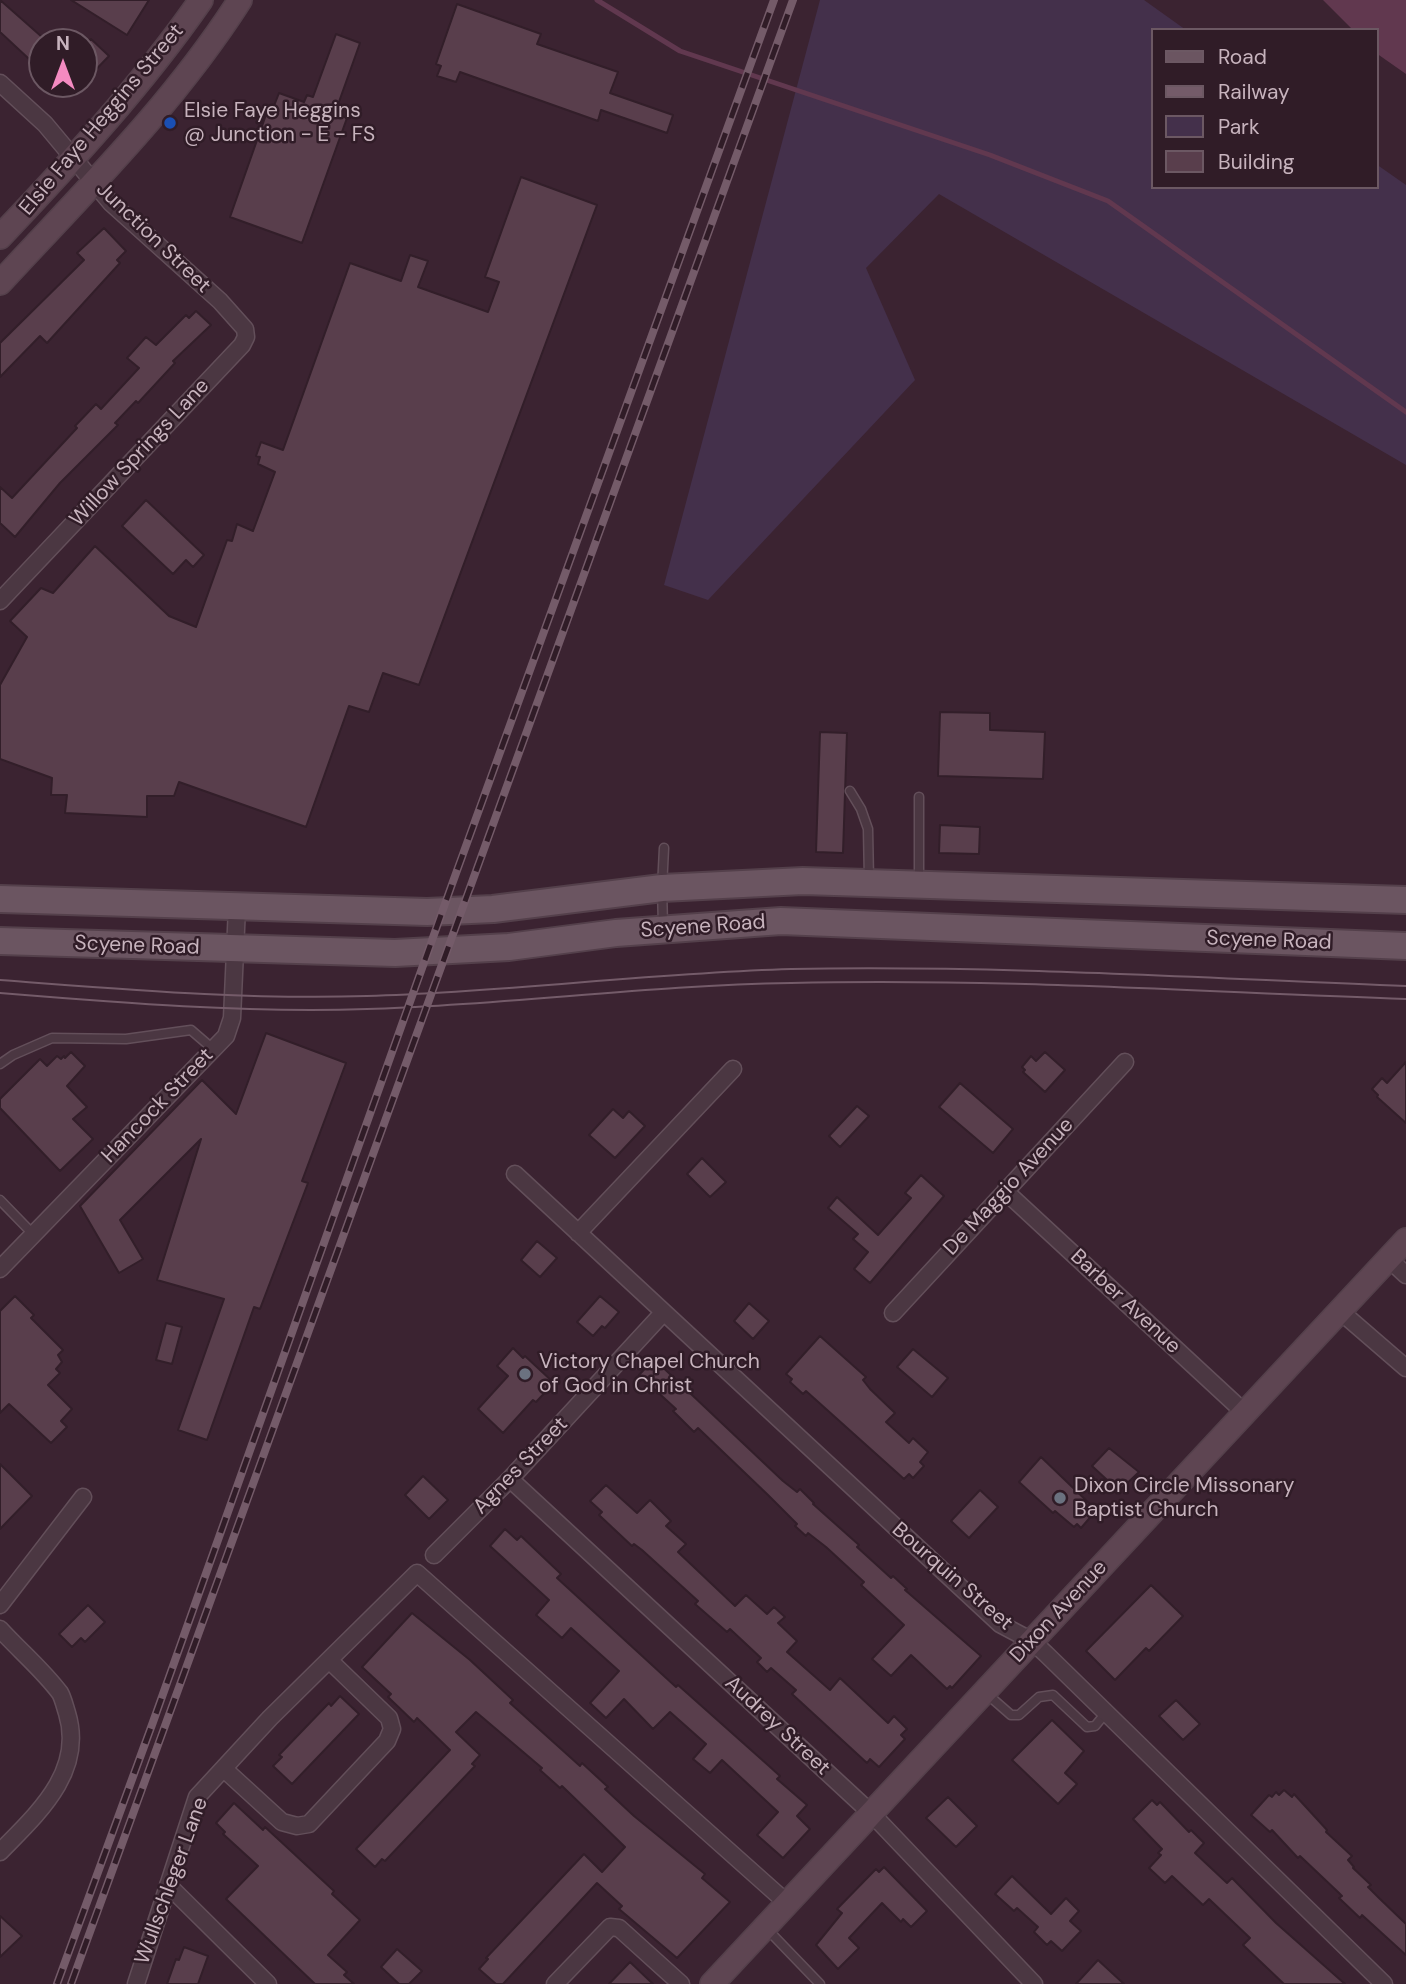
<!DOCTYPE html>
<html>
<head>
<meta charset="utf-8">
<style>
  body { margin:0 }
  #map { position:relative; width:1406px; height:1984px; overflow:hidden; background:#3b2331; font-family:"DM Sans",sans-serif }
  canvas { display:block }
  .legend { position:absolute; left:1151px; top:28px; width:228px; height:161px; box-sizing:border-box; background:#301c27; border:2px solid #6c5863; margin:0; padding:9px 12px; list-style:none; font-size:21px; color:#c7b3bd }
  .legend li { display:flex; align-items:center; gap:14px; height:35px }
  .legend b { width:35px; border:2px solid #6c5863 }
  .north { position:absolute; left:28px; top:28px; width:70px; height:70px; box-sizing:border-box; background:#301c27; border:2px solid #6c5863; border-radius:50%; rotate:0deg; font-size:19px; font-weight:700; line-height:28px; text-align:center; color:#c7b3bd }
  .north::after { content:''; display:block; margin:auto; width:24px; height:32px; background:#f48ac1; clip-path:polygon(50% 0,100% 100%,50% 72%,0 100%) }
</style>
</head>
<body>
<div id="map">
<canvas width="1406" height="1984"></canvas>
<ul class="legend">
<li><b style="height:9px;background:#6b5561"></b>Road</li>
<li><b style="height:9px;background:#745b69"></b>Railway</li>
<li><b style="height:19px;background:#44304b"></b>Park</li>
<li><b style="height:19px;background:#593e4c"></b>Building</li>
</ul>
<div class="north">N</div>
</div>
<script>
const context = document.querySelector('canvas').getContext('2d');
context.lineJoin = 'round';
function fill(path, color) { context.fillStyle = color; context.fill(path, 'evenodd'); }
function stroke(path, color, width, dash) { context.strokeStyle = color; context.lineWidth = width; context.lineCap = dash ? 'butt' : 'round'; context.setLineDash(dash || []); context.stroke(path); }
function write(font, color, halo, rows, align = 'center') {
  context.font = font + ' "DM Sans",sans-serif'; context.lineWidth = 5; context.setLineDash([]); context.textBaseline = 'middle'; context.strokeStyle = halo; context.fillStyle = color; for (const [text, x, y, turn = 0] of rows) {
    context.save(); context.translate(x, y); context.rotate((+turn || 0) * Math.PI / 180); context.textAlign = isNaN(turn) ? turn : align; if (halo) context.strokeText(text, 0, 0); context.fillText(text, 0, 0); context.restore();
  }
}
const green = new Path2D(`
  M820,0H1144L1186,30H1152V187H1376V164L1406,185V465L939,194L866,268L915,380L708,600L664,585Z`);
const water = new Path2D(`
  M1323,0H1406V74L1376,53V30H1353Z`);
const stream = new Path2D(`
  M597,0L680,51L990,155L1108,201L1406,412`);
const building = new Path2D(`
  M0,0L42,37V71L0,32Z
  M71,0H149L127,35Z
  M457,4L541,34L537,44L618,72L610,93L673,115L667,133L601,110L598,121L460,72L456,82L437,76L441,66L436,64Z
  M336,34L360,43L335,113L347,118L302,243L230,217L268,109L272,111L279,93L304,102L307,95L313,97Z
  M91,39L109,56L84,82V46Z
  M521,177L597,205L419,685L383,673L369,712L349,706L306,827L179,782L174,796H147V817L65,813L67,795H51L52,778L0,759V685L27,637L10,621L41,588L53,593L95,546L169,616L196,627L227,540L232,541L237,524L253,531L275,472L258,464L260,457L256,456L261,442L283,450L350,263L401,281L410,255L428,261L418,287L488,312L499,282L485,277Z
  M104,228L126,251L117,260L120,263L47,343L40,336L0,377V343L84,260L77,253Z
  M196,311L211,325L173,361L175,363L138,403L136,401L115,423L118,425L60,483L15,537L0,523V487L12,498L77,428L75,426L96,404L101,409L139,368L127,358L146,337L156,345L186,315L189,318Z
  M146,500L204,555L193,567L186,560L173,574L122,526Z
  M940,712L990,713V730L1045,732L1043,779L938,776Z
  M820,732L847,733L843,853L816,852Z
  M940,825L980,827L979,854L939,853Z
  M266,1033L346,1063L302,1181L308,1183L260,1309L254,1307L207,1440L178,1430L224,1299L157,1280L201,1139L120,1220L143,1259L119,1273L80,1206L202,1080L236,1114Z
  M71,1052L85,1066L67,1086L87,1107L73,1119L93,1139L60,1171L0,1108V1099L40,1059L47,1066L57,1056L61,1059L64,1056L65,1058Z
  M1045,1052L1065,1070L1045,1092L1023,1072L1025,1070L1022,1067L1031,1056L1036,1061Z
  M1406,1062V1123L1377,1097L1378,1095L1372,1089L1382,1078L1387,1083Z
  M960,1083L1013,1129L993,1153L939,1107Z
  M857,1106L869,1116L840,1147L829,1136Z
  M613,1109L623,1118L629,1111L645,1126L615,1158L589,1135Z
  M702,1158L726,1182L710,1197L687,1174Z
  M921,1175L944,1196L870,1283L854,1269L868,1252L853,1239L858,1234L828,1208L837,1197L878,1235L911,1198L905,1193Z
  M537,1241L557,1258L540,1277L521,1260Z
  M15,1296L34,1315L31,1318L63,1350L58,1355L62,1362L56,1369L60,1373L48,1385L72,1409L61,1421L67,1427L51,1443L9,1404L0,1413V1311Z
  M600,1296L619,1312L605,1328L602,1326L593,1336L577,1322Z
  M749,1303L769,1321L753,1339L734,1321Z
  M166,1323L182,1327L172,1364L156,1360Z
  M820,1336L866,1377L863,1380L870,1389L895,1413L886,1422L909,1443L913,1438L928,1452L920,1462L924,1466L913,1478L909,1474L904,1479L806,1391L803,1394L790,1382L792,1379L786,1374Z
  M513,1348L523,1358L525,1356L554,1383L536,1402L533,1400L503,1433L478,1409L508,1376L497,1366Z
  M913,1349L948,1378L932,1397L897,1367Z
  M654,1359L783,1481L797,1492L800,1489L814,1503L813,1504L859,1545L857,1547L891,1578L893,1576L907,1589L905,1590L981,1656L952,1688L950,1686L947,1689L911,1655L891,1676L872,1659L904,1625L861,1585L864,1582L826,1547L808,1533L806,1536L795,1526L797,1524L768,1495L698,1428L694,1432L673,1411L676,1409L639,1375Z
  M1109,1448L1139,1472L1119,1491L1092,1466Z
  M1041,1457L1092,1506L1090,1509L1094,1513L1081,1528L1077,1524L1074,1527L1055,1511L1053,1513L1019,1482Z
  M0,1464L32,1496L0,1529Z
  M423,1476L448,1500L429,1519L405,1495Z
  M606,1485L637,1513L650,1500L671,1521L666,1526L686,1544L678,1552L735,1606L746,1595L767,1614L774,1607L785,1617L778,1623L797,1641L787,1652L830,1690L840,1678L888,1723L894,1716L907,1729L901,1735L905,1739L879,1767L870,1759L867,1763L792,1694L796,1690L771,1668L767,1672L757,1662L761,1658L730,1629L727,1632L695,1604L698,1601L675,1580L642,1550L634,1544L632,1546L599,1515L602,1512L590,1501Z
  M980,1490L998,1507L969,1538L951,1521Z
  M505,1529L517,1540L521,1536L561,1574L557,1578L676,1687L678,1685L769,1766L780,1776L777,1779L807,1805L797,1816L810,1829L783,1858L757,1835L778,1812L722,1760L710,1773L693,1759L706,1744L670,1712L653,1729L624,1699L606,1718L590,1703L619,1671L571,1628L562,1638L536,1615L549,1600L490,1546Z
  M1151,1585L1183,1616L1149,1651L1146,1648L1115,1680L1086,1651Z
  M88,1605L105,1622L85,1642L81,1638L72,1647L59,1634Z
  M412,1613L470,1660L513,1700L510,1703L580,1766L582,1763L608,1787L605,1789L634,1816L705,1874L702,1878L730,1902L677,1958L619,1909L622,1906L597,1883L503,1984H496L479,1969L488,1959L486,1958L584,1854L602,1872L625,1847L562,1786L560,1788L540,1770L542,1768L476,1712L456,1732L480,1755L472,1764L475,1766L385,1861L382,1859L375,1867L356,1849L450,1750L417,1718L414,1722L388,1697L391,1694L362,1667Z
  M340,1696L359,1714L292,1784L273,1766L282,1757L279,1755L329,1703L331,1706Z
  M1176,1700L1200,1724L1183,1740L1159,1716Z
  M1052,1720L1084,1751L1065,1773L1077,1784L1058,1804L1012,1760Z
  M1284,1790L1292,1797L1294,1794L1327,1830L1326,1832L1352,1856L1348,1860L1354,1867L1353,1868L1371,1885L1368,1887L1379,1898L1406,1924V1955L1362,1915L1360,1918L1339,1898L1342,1896L1338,1892L1300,1856L1298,1858L1272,1830L1270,1832L1251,1815L1269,1795L1272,1797L1276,1792L1279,1795Z
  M948,1797L977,1826L956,1847L926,1818Z
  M1152,1800L1157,1805L1160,1802L1189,1832L1191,1830L1204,1843L1195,1853L1227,1883L1232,1878L1276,1923L1345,1984H1284L1243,1945L1250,1938L1209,1899L1203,1905L1172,1876L1165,1883L1149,1868L1161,1855L1158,1853L1162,1849L1133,1819Z
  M234,1803L263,1830L265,1827L291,1851L334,1891L332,1894L360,1920L328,1955L347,1972L344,1975L354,1984H315L226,1899L258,1866L223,1834L225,1832L216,1823Z
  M884,1867L927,1911L911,1927L903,1919L901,1922L882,1903L849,1938L859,1948L838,1969L816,1945L842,1913L837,1909L876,1869L879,1872Z
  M1012,1876L1051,1914L1066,1898L1079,1911L1070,1921L1081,1931L1062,1951L1051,1941L1047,1945L1034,1932L1038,1927L1017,1908L1014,1911L995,1894Z
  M0,1916L22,1936L0,1957Z
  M184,1947L208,1956L198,1984H167L176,1959L179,1960Z
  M397,1949L422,1971L409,1984H399L381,1967Z
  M1098,1960L1124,1984H1076Z
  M630,1962L653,1984H609Z`);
const lane = new Path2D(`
  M850,791L861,809L868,829L869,880
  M919,881V797
  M663,926L662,888L664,848
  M0,1064L13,1055L52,1038L126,1039L191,1030L213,1049
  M0,1200L33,1234
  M987,1694L1011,1715H1019L1039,1697L1053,1695L1087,1727L1095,1726L1105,1714
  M767,1929L820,1984`);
const street = new Path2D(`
  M0,83L45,124L111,203L220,301L245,329L246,337L242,345L0,601
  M515,1174L1000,1624L1032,1641L1046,1654L1384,1984
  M1005,1191L1245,1413
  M578,1233L733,1069
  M1389,1259L1406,1275
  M0,1269L226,1036L232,1018L237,907
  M1340,1311L1406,1368
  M893,1313L1125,1062
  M510,1479L871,1813L1034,1984
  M434,1555L510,1479L663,1313
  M0,1605L83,1497
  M0,1629C19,1650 43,1670 60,1693C63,1698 65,1707 67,1713C85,1772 37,1814 0,1852
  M224,1769L282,1822L297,1826L309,1824L387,1741L392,1729L389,1718L329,1660
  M168,1885L268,1984
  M136,1984L197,1797L270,1718L417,1573L787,1903
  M555,1984L610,1927L619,1928L681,1984`);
const secondary = new Path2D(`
  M0,237C71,162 142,85 201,0
  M0,283C84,192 173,105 240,0
  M712,1984L1406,1240`);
const primary = new Path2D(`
  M0,899L427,912L493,909L662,888L803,881L1406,900
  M0,941L395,953L509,947L616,933L781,921L1406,946`);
const tram = new Path2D(`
  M0,980C122,989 245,1000 367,996C509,992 649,973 791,969C996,965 1201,978 1406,986
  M0,993C122,1003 245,1013 367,1009C509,1005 649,985 791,983C996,978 1201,992 1406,999`);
const rail = new Path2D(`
  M57,1984L153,1722L451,887L774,0
  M71,1984L793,0`);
const markers = [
  [170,123,7,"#1a4fb4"],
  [525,1374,7,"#6b7280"],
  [1060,1498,7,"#6b7280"]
];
const poiNames = [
  ["Elsie Faye Heggins",184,111],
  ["@ Junction - E - FS",184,135],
  ["Victory Chapel Church",539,1362],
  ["of God in Christ",539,1386],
  ["Dixon Circle Missonary",1074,1486],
  ["Baptist Church",1074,1510]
];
const streetNames = [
  ["Elsie Faye Heggins Street",102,120,-50],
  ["Junction Street",153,238,44],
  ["Willow Springs Lane",140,453,-47],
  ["Scyene Road",703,927,-4],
  ["Scyene Road",1269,941,2],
  ["Scyene Road",137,946,2],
  ["Hancock Street",158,1106,-46],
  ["De Maggio Avenue",1009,1187,-47],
  ["Barber Avenue",1125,1302,43],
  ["Agnes Street",521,1466,-46],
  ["Bourquin Street",952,1577,41],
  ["Dixon Avenue",1059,1612,-47],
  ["Audrey Street",777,1726,43],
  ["Wullschleger Lane",172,1881,-70]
];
fill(green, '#44304b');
fill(water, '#61384f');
stroke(stream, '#61384f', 5);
fill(building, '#593e4c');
stroke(building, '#321e29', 2);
stroke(lane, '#634f5a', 11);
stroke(street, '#634f5a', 19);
stroke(secondary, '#54404b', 26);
stroke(primary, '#54404b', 30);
stroke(lane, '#4b3742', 8);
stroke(street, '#4b3742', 16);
stroke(secondary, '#5e4552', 23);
stroke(primary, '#6b5561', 26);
stroke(tram, '#745b69', 2);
stroke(rail, '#745b69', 8);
stroke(rail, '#301c27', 5, [16]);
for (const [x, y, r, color] of markers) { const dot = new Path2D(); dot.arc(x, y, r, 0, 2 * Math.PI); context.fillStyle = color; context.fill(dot); stroke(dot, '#301c27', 2.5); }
write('21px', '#c7b3bd', '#301c27', poiNames, 'left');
write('21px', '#c7b3bd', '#301c27', streetNames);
</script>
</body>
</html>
